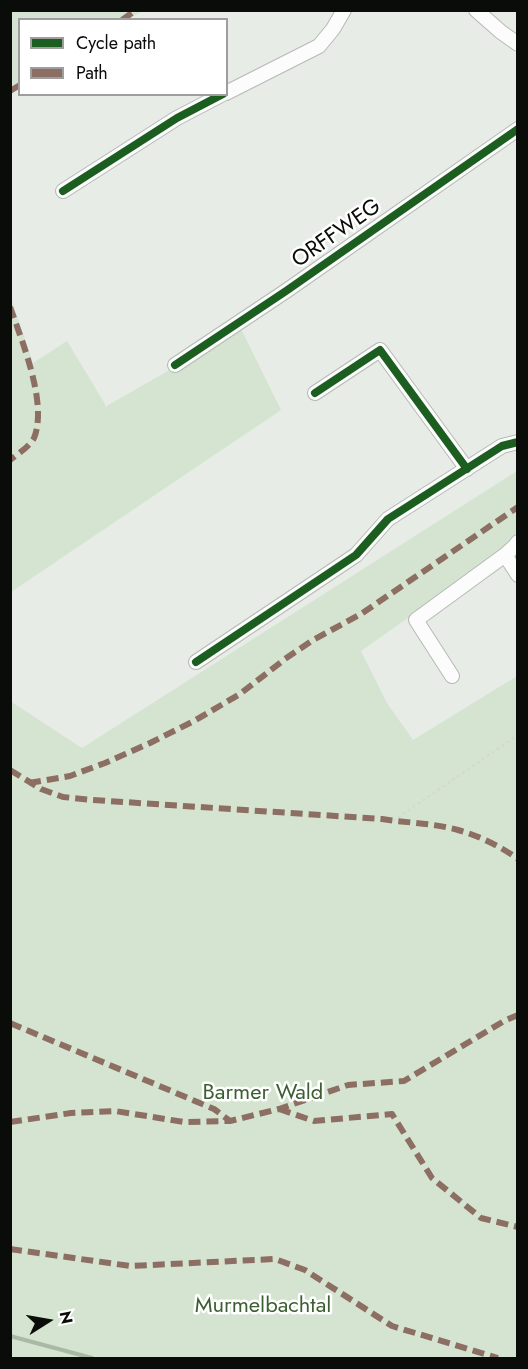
<!DOCTYPE html>
<html>
<head>
<meta charset="utf-8">
<style>
  body { margin:0 }
  #map { position:relative; width:528px; height:1369px; overflow:hidden; background:#e7ece6; font-family:Jost,sans-serif }
  canvas { display:block }
  .frame { position:absolute; inset:0; border:12px solid #0a0c09; pointer-events:none }
  .legend { position:absolute; left:18px; top:18px; width:210px; height:78px; box-sizing:border-box; background:#fff; border:2px solid #9d9e9d; margin:0; padding:8px 10px; list-style:none; font-size:18px; color:#0a0c09 }
  .legend li { display:flex; align-items:center; gap:12px; height:30px }
  .legend b { width:30px; border:2px solid #9d9e9d }
  .north { position:absolute; left:18px; top:1291px; width:60px; height:60px; -webkit-text-stroke:4px #fff; paint-order:stroke; rotate:79deg; font-size:16px; font-weight:700; line-height:24px; text-align:center; color:#0a0c09 }
  .north::after { content:''; display:block; margin:auto; width:21px; height:27px; background:#0a0c09; clip-path:polygon(50% 0,100% 100%,50% 72%,0 100%) }
</style>
</head>
<body>
<div id="map">
<canvas width="528" height="1369"></canvas>
<div class="frame"></div>
<ul class="legend">
<li><b style="height:8px;background:#1b5e20"></b>Cycle path</li>
<li><b style="height:8px;background:#8d6e63"></b>Path</li>
</ul>
<div class="north">N</div>
</div>
<script>
const context = document.querySelector('canvas').getContext('2d');
context.lineJoin = 'round';
function fill(path, color) { context.fillStyle = color; context.fill(path, 'evenodd'); }
function stroke(path, color, width, dash) { context.strokeStyle = color; context.lineWidth = width; context.lineCap = dash ? 'butt' : 'round'; context.setLineDash(dash || []); context.stroke(path); }
function write(font, color, halo, rows, align = 'center') {
  context.font = font + ' Jost,sans-serif'; context.lineWidth = 5; context.setLineDash([]); context.textBaseline = 'middle'; context.strokeStyle = halo; context.fillStyle = color; for (const [text, x, y, turn = 0] of rows) {
    context.save(); context.translate(x, y); context.rotate((+turn || 0) * Math.PI / 180); context.textAlign = isNaN(turn) ? turn : align; if (halo) context.strokeText(text, 0, 0); context.fillText(text, 0, 0); context.restore();
  }
}
const green = new Path2D(`
  M11,10H143V11L128,19L20,20L19,88L11,94Z
  M10,295L33,363L67,341L105,404V407L241,329L281,410L11,592Z
  M517,471V531L507,548L361,651L387,703L413,740L517,676V1358H11L10,701L82,748Z`);
const stream = new Path2D(`
  M10,1336L92,1358`);
const path = new Path2D(`
  M393,821L518,735`);
const minor = new Path2D(`
  M476,10L501,32L518,44
  M226,93L319,46L333,29L344,10
  M63,191L177,118L223,94
  M175,365L286,291L518,129
  M315,393L380,350L467,469
  M518,542L515,546L505,555L518,575
  M196,662L356,555L388,519L502,446L518,442
  M452,676L416,620L505,555`);
const quiet = new Path2D(`
  M122,20L136,10
  M10,91L20,85
  M10,307C22,341 48,404 34,438C30,446 18,454 10,460
  M10,770L41,789L63,797L93,800L382,819C407,823 433,823 458,830C479,836 500,846 518,859
  M29,783L70,776L105,763L150,743L194,721L240,694L285,659L313,640L361,614L518,507
  M10,1023L214,1109L230,1121
  M279,1109L314,1121L392,1114L432,1178L481,1218L518,1227
  M10,1122L71,1113L115,1111L184,1122L230,1121L279,1109L348,1085L404,1081L504,1021L518,1015
  M10,1249L130,1266L275,1259L305,1270L392,1326L498,1358`);
const cycleway = new Path2D(`
  M63,191L177,118L223,94
  M175,365L286,291L518,129
  M315,393L380,350L467,469
  M196,662L356,555L388,519L502,446L518,442`);
const streetNames = [
  ["ORFFWEG",337,234,-35]
];
const parkNames = [
  ["Barmer Wald",263,1094],
  ["Murmelbachtal",263,1307]
];
fill(green, '#d5e3d1');
stroke(stream, '#a8baa3', 4);
stroke(minor, '#b6b9b5', 16);
stroke(path, '#d5d7d5', 2, [3, 3]);
stroke(minor, '#fbfcfb', 14);
stroke(quiet, '#8d6e63', 6, [12, 6]);
stroke(cycleway, '#1b5e20', 8);
write('22px', '#0a0c09', '#fff', streetNames);
write('22px', '#3c5f32', '#fff', parkNames);
</script>
</body>
</html>
